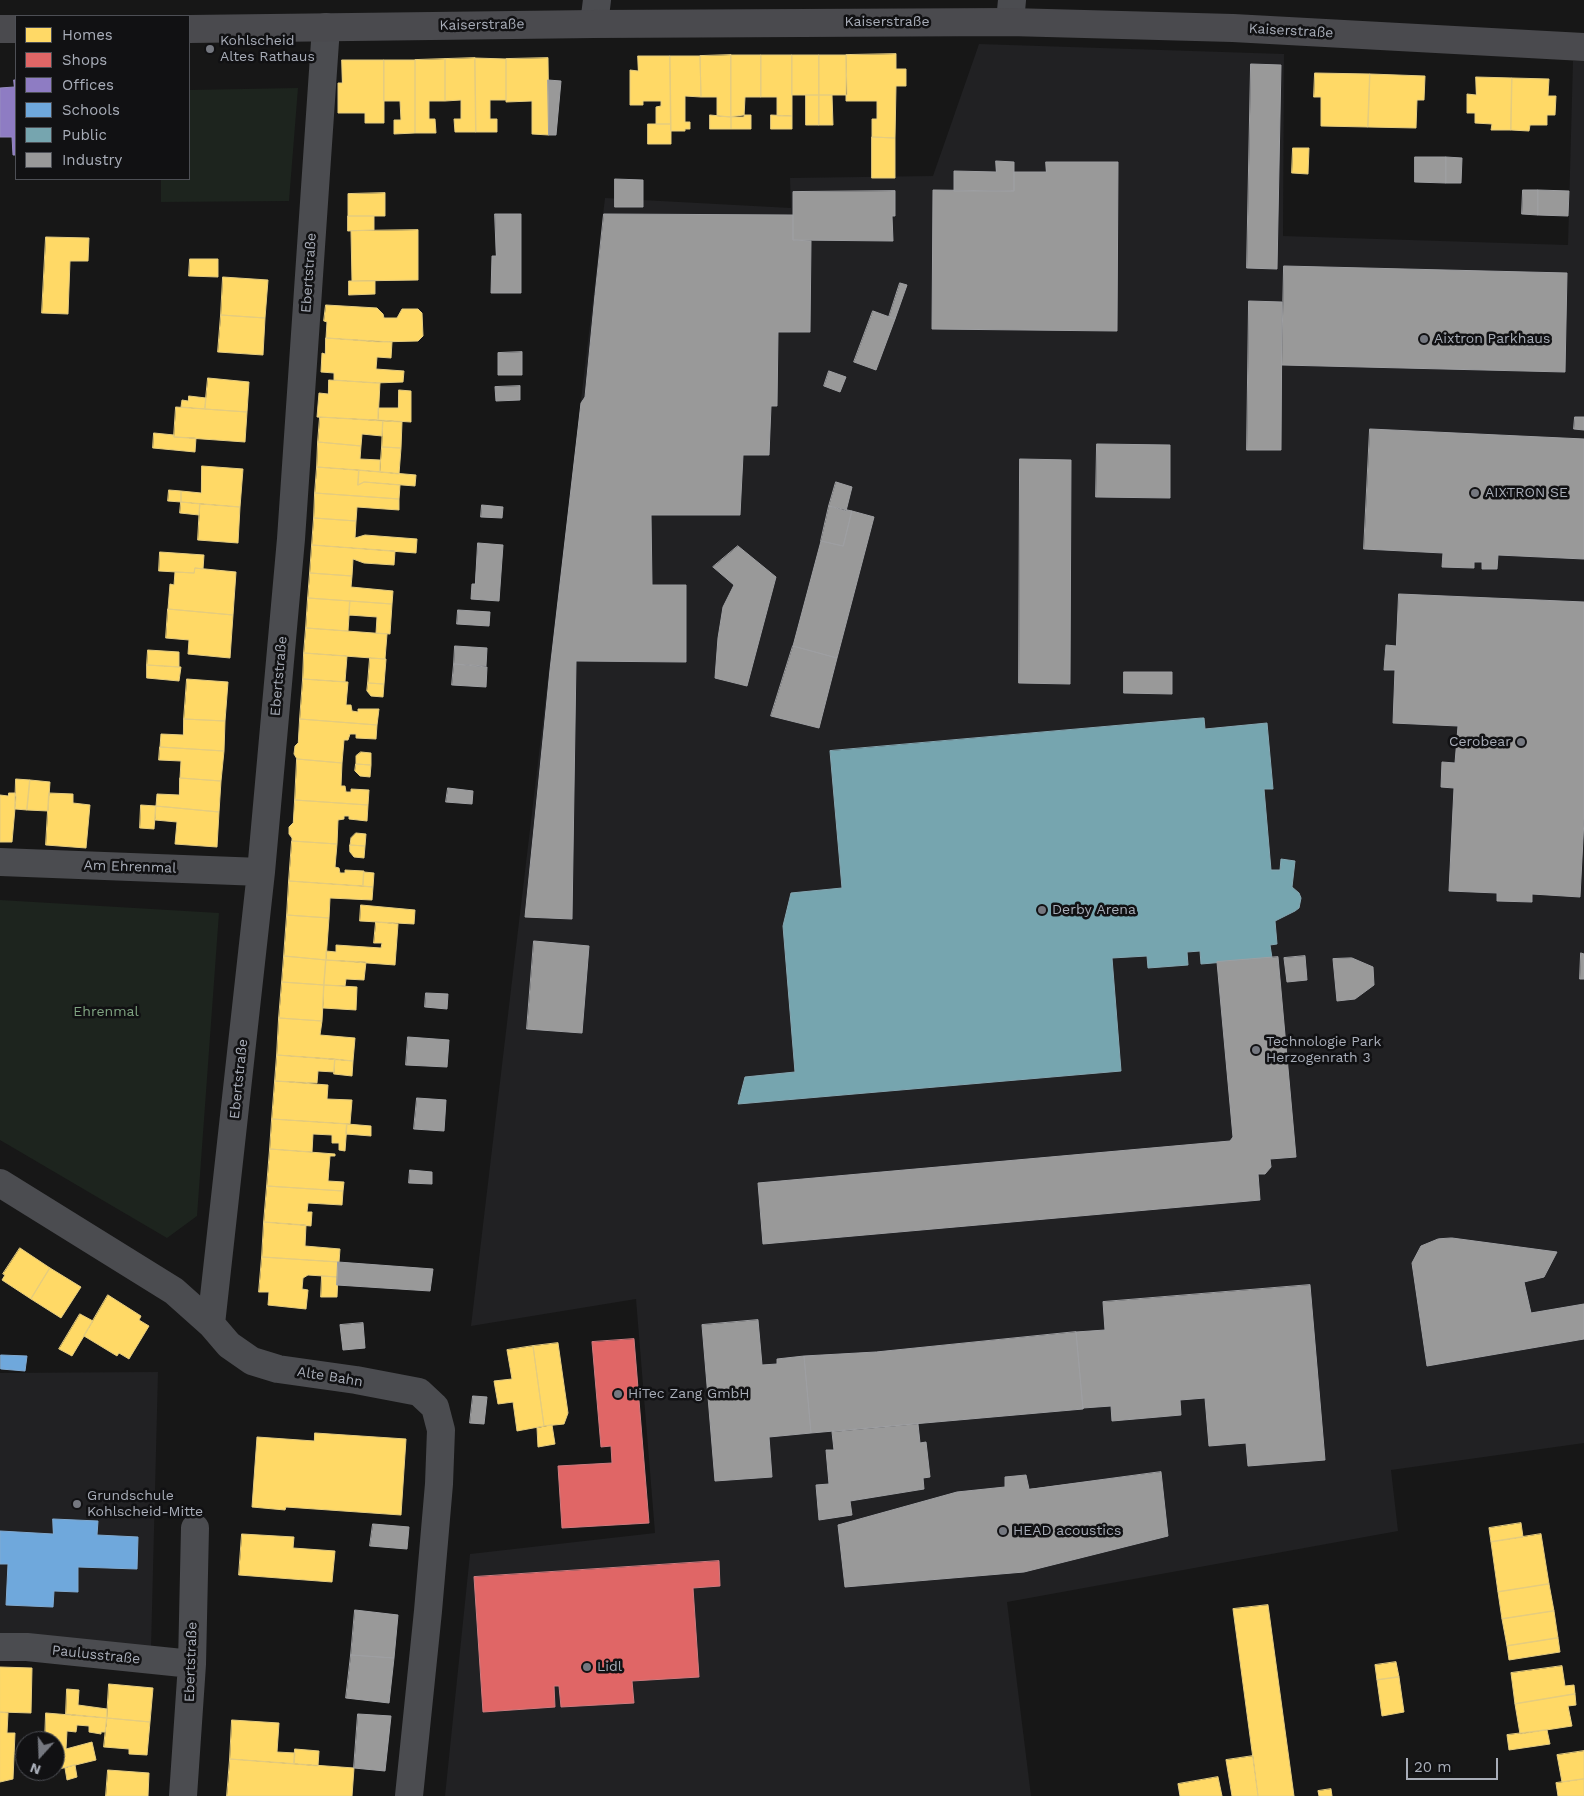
<!DOCTYPE html>
<html>
<head>
<meta charset="utf-8">
<style>
  body { margin:0 }
  #map { position:relative; width:1584px; height:1796px; overflow:hidden; background:#171717; font-family:"Work Sans",sans-serif }
  canvas { display:block }
  .legend { position:absolute; left:15px; top:15px; width:175px; height:165px; box-sizing:border-box; background:#111113; border:1px solid #4d4f55; margin:0; padding:6px 9px; list-style:none; font-size:15px; color:#a8adb8 }
  .legend li { display:flex; align-items:center; gap:10px; height:25px }
  .legend b { width:25px; border:1px solid #4d4f55 }
  .north { position:absolute; left:15px; top:1731px; width:50px; height:50px; box-sizing:border-box; background:#111113; border:1px solid #4d4f55; border-radius:50%; rotate:200deg; font-size:14px; font-weight:700; line-height:20px; text-align:center; color:#a8adb8 }
  .north::after { content:''; display:block; margin:auto; width:18px; height:22px; background:#757880; clip-path:polygon(50% 0,100% 100%,50% 72%,0 100%) }
  .scale { position:absolute; left:1406px; top:1758px; width:92px; height:22px; box-sizing:border-box; border:2px solid #a8adb8; border-top:0; padding-left:6px; font-size:15px; line-height:18px; white-space:nowrap; color:#a8adb8; -webkit-text-stroke:4px #111113; paint-order:stroke }
</style>
</head>
<body>
<div id="map">
<canvas width="1584" height="1796"></canvas>
<ul class="legend">
<li><b style="height:14px;background:#ffd966"></b>Homes</li>
<li><b style="height:14px;background:#e06666"></b>Shops</li>
<li><b style="height:14px;background:#8e7cc3"></b>Offices</li>
<li><b style="height:14px;background:#6fa8dc"></b>Schools</li>
<li><b style="height:14px;background:#76a5af"></b>Public</li>
<li><b style="height:14px;background:#999"></b>Industry</li>
</ul>
<div class="north">N</div>
<div class="scale">20 m</div>
</div>
<script>
const context = document.querySelector('canvas').getContext('2d');
context.lineJoin = 'round';
function fill(path, color) { context.fillStyle = color; context.fill(path, 'evenodd'); }
function stroke(path, color, width, dash) { context.strokeStyle = color; context.lineWidth = width; context.lineCap = dash ? 'butt' : 'round'; context.setLineDash(dash || []); context.stroke(path); }
function write(font, color, halo, rows, align = 'center') {
  context.font = font + ' "Work Sans",sans-serif'; context.lineWidth = 5; context.setLineDash([]); context.textBaseline = 'middle'; context.strokeStyle = halo; context.fillStyle = color; for (const [text, x, y, turn = 0] of rows) {
    context.save(); context.translate(x, y); context.rotate((+turn || 0) * Math.PI / 180); context.textAlign = isNaN(turn) ? turn : align; if (halo) context.strokeText(text, 0, 0); context.fillText(text, 0, 0); context.restore();
  }
}
const built = new Path2D(`
  M979,44L1284,54L1283,236L1568,245L1573,61H1584V1443L1391,1470L1398,1531L1007,1602L1031,1796H445L470,1554L655,1533L636,1299L471,1326L605,198L791,208L790,178L933,176Z
  M158,1372L151,1649L0,1635V1373Z`);
const green = new Path2D(`
  M298,88L289,201L161,202V179H189V90Z
  M0,900L219,913L197,1216L167,1238L0,1140Z`);
const homes = new Path2D(`
  M896,54V69H906V86H896L895,138L872,137V119H877V101H846V55Z
  M731,55V117L717,116V97H701L700,56Z
  M731,55H761V97H745L744,117H731Z
  M761,55H792V116H777V97H761Z
  M792,55H819V95H792Z
  M819,55H846L847,95H819Z
  M638,56H670L671,124H656V107L661,106V101H643V105H630V70L638,71Z
  M670,56H700L701,97L685,96V122H690V129H685V131H671Z
  M475,58L506,59V100H490V119H497V132H476Z
  M475,58L476,132H455L454,119H461V100L445,101V59Z
  M548,58L549,135L532,134V101L506,102V59Z
  M445,59V101H429V119H435L436,133H415V60Z
  M342,60H384V123H365V113H338V83H342Z
  M384,60H415V133L394,134V120H401L400,101H384Z
  M1315,73L1370,74L1368,127L1321,126V97H1314Z
  M1370,74L1425,76L1424,100H1417L1416,128L1368,127Z
  M1476,77L1512,78L1511,130H1491L1492,124L1475,123V113H1467V94L1476,95Z
  M1512,78L1549,79L1548,96H1556L1555,115H1547V125H1530L1529,131L1511,130Z
  M806,95H819V125H806Z
  M819,95H832L833,125H819Z
  M710,115L731,117V129H710Z
  M744,115H751V129H731V117Z
  M771,115L792,116V129H771Z
  M648,124H671V144H648Z
  M872,137L895,138V178H872Z
  M1293,148H1309L1308,174L1292,173Z
  M385,193V216H348V194Z
  M348,216H374V230L348,231Z
  M418,230V280L352,281L351,231Z
  M46,237L89,238L88,261H70L68,314L42,313Z
  M190,259H218V277L189,276Z
  M223,277L268,280L265,318L221,315Z
  M349,281H375V294L349,295Z
  M326,305L377,308L383,314L384,318H397L402,309H418L422,313L423,336L418,341L379,342L326,338L327,322L324,321Z
  M221,315L265,318L263,355L218,352Z
  M326,338L392,342L391,358L377,357L376,369L404,371L403,382L375,383L334,380V373L321,372L322,353L325,354Z
  M208,378L249,382L247,412L205,409Z
  M329,380L380,383L378,420L317,417L319,393L328,394Z
  M399,390L411,391V422L378,420V408H398Z
  M189,396L206,398L205,409L181,407L182,400L188,401Z
  M176,407L247,412L245,442L174,437Z
  M320,417L383,421L382,436L362,434L361,446L318,442Z
  M383,421L402,422L401,448L382,447Z
  M154,433L174,435V437L196,438L195,452L153,448Z
  M318,442L361,446L360,459L380,460V472L317,467Z
  M382,447L401,448L399,474L380,472Z
  M202,466L243,469L240,507L181,502V491L201,493Z
  M317,467L359,470L358,485L364,482L400,485L399,499L315,493Z
  M359,470L416,475L415,486L364,482L358,485Z
  M169,490L181,491V502L168,501Z
  M315,493L399,499V510L357,507L356,521L314,518Z
  M181,502L200,504L199,515L180,513Z
  M200,504L240,507L238,543L198,540Z
  M314,518L356,521L355,538L365,535L417,539L416,553L312,545Z
  M312,545L395,551L394,565L364,563L353,559L352,576L310,573Z
  M160,552L204,555L203,569L195,568L194,573L159,571Z
  M195,568L236,572L233,615L168,609L170,584L174,585L175,572L194,573Z
  M310,573L352,576L351,587L393,591L392,604L308,598Z
  M308,598L350,601L348,631L306,628Z
  M350,601L392,604L390,634L376,633L377,617L349,615Z
  M168,609L233,615L230,658L188,654L189,640L166,638Z
  M306,628L387,634L385,659L304,653Z
  M148,650L179,652V667L147,665Z
  M304,653L347,656L345,682L303,679Z
  M370,658L386,659L384,684L368,683Z
  M147,665L181,667L179,681L147,678Z
  M187,679L228,682L225,721L184,719Z
  M303,679L348,682L346,705H351L352,711L358,712V709H379L377,725L300,719Z
  M368,683L384,684L383,697L371,696L367,691Z
  M184,719L225,721L224,751L160,747L161,734L183,735Z
  M300,719L377,725L376,739L356,738V734H350L348,740H344L342,763L297,759L294,754L295,746L298,743Z
  M160,747L224,751L221,781L180,778L181,761L159,760Z
  M361,752L371,753V765L356,764V756Z
  M297,759L342,763L341,786H345L346,792H351V789L369,790L368,805L295,800Z
  M356,764L371,765L370,777L360,776L355,771Z
  M180,778L221,781L219,812L156,806L157,794L179,795Z
  M16,779L30,780L27,810L15,809Z
  M30,780L50,782L48,811L27,810Z
  M9,793H15L16,797L12,842H0V795L8,796Z
  M49,793L73,794V803L90,805L86,848L46,845Z
  M295,800L368,805L367,821L349,819V816H344V819L338,820L337,844L292,841V838L289,834V827L293,823Z
  M141,805L156,806L154,829L140,828Z
  M156,806L219,812L217,847L175,844L177,822L155,820Z
  M356,833L366,834L365,846L350,845L351,838Z
  M292,841L337,844L335,867L339,868L340,873H345V870L364,871L363,886L289,881Z
  M350,845L365,846L364,858L354,857L350,852Z
  M364,872L374,873L373,887L363,886Z
  M289,881L373,887L372,900L330,898L329,918L287,915Z
  M361,905L415,910L414,924L360,921Z
  M287,915L329,918L326,960L284,956Z
  M376,922L398,924L395,965L326,960V951L336,952V945L381,948L382,943H374Z
  M284,956L326,960L324,985L282,982Z
  M326,960L366,962L364,980L346,979L345,986L324,985Z
  M282,982L324,985L322,1021L279,1018Z
  M324,985L357,987L356,1010L323,1008Z
  M279,1018L322,1021L320,1035L355,1038L353,1061L277,1055Z
  M277,1055L335,1059L334,1072L318,1071L317,1083L275,1081Z
  M335,1059L353,1061L352,1076L334,1074Z
  M275,1081L328,1085L327,1099L352,1100L350,1124L272,1119Z
  M272,1119L347,1124L345,1151L339,1150V1143H332V1135L313,1134L312,1152L270,1149Z
  M347,1124L371,1126V1136L346,1134Z
  M270,1149L335,1154V1156H330L328,1181L344,1182L343,1191L267,1186Z
  M267,1186L343,1191L342,1205L308,1203L307,1212H312L311,1226L264,1222Z
  M264,1222L306,1225L305,1246L340,1249L339,1262L262,1257Z
  M20,1248L50,1268L31,1299L2,1280L5,1275L3,1274Z
  M262,1257L338,1262V1277L308,1275L303,1278L302,1289L308,1290L306,1309L268,1305L269,1292H259Z
  M50,1268L81,1287L61,1318L31,1299Z
  M322,1276L338,1277L337,1297H321Z
  M108,1295L141,1316L139,1320L149,1326L129,1359L119,1353L117,1356L84,1336Z
  M80,1314L93,1321L72,1356L59,1349Z
  M558,1343L568,1413L564,1424L544,1426L533,1346Z
  M533,1346L544,1426L517,1431L513,1402L498,1404L494,1381L512,1379L507,1350Z
  M552,1425L555,1444L538,1447L537,1428Z
  M315,1433L406,1439L401,1515L286,1507L285,1510L252,1507L257,1437L314,1441Z
  M1521,1523L1523,1537L1491,1542L1489,1528Z
  M242,1534L294,1537L293,1548L335,1551L332,1582L239,1575Z
  M1541,1534L1549,1584L1498,1592L1491,1542Z
  M1549,1584L1554,1611L1502,1619L1498,1592Z
  M1268,1605L1294,1796H1258L1233,1609Z
  M1554,1611L1558,1638L1507,1646L1502,1619Z
  M1558,1638L1560,1652L1509,1660L1507,1646Z
  M1396,1662L1399,1677L1377,1680L1375,1665Z
  M1562,1666L1565,1686L1574,1685L1575,1694L1515,1704L1511,1673Z
  M0,1667L32,1668L31,1713L0,1712Z
  M1399,1677L1404,1712L1382,1716L1377,1680Z
  M109,1684L153,1688L150,1722L107,1718Z
  M67,1689L79,1690L78,1705L107,1709V1718L66,1714Z
  M1575,1694L1576,1705L1568,1706L1572,1726L1520,1734L1515,1704Z
  M0,1712L8,1713L7,1733H15L13,1779L0,1782Z
  M46,1713L107,1718L105,1732H101V1734L89,1732V1726L77,1725L76,1732L67,1731L66,1749L92,1742L96,1760L55,1770V1741H45Z
  M107,1718L150,1722L147,1755L129,1754V1749L104,1747Z
  M232,1720L279,1723L277,1752L295,1753L294,1764L230,1759Z
  M1547,1730L1550,1744L1509,1750L1507,1735Z
  M295,1749L319,1751L318,1766L294,1764Z
  M1584,1751V1779L1562,1782L1557,1755Z
  M1253,1756L1258,1796H1232L1226,1760Z
  M230,1759L354,1768L352,1796H227Z
  M75,1765L77,1777L67,1780L65,1768Z
  M108,1770L149,1773L148,1796H106Z
  M1218,1777L1222,1796H1180L1178,1784Z
  M1584,1779V1796H1558L1556,1783Z
  M1331,1789L1332,1796H1319L1318,1791Z`);
const shops = new Path2D(`
  M634,1339L649,1523L562,1528L558,1466L612,1463L611,1446L601,1447L592,1342Z
  M719,1561L720,1586L693,1588L699,1677L632,1681L634,1703L561,1707L559,1686H554L555,1707L483,1712L474,1577Z`);
const offices = new Path2D(`
  M14,80H16V155H13L12,137H0V88L14,87Z`);
const schools = new Path2D(`
  M1,1355L27,1356L25,1371L1,1369Z
  M53,1519L98,1521L97,1535L138,1537L137,1569L78,1567V1592L54,1591L53,1607L6,1605L8,1564H0V1531L53,1534Z`);
const public = new Path2D(`
  M1202,718H1204L1205,729L1267,723L1273,789H1264L1271,870H1280L1281,859L1295,861L1292,887L1299,893L1301,898L1299,908L1295,911L1275,921L1277,944L1270,945L1272,958L1201,964L1200,951L1187,952L1188,965L1148,968L1147,956L1112,958L1121,1071L738,1104L745,1077L795,1072L783,926L791,893L842,888L830,751Z`);
const industry = new Path2D(`
  M1251,64L1281,65L1277,269L1247,268Z
  M548,80L561,81L556,135H549Z
  M1415,157H1446V183L1415,182Z
  M1446,157L1462,158L1461,183H1446Z
  M996,161L1014,162V191H954V171L996,172Z
  M1046,162H1118L1117,331L932,329L933,190L1014,191V172H1046Z
  M615,179L643,180V207H615Z
  M1523,190H1538V215L1522,214Z
  M1538,190L1569,191L1568,216L1538,215Z
  M895,191V216H892L893,241L793,240V192Z
  M495,214H521V293H491L492,256H496Z
  M604,214L793,215V240L811,241L810,332H778L777,406H771L769,455H743L740,515H651L652,585H686V662L576,661L572,919L525,917L550,670L581,403L585,397L595,295Z
  M1284,266L1567,273L1565,372L1282,365Z
  M900,283L907,285L895,319L889,317Z
  M1249,301L1282,302L1281,450H1247Z
  M873,311L895,319L876,370L854,362Z
  M522,352V375H498V353Z
  M829,371L846,377L840,392L824,386Z
  M520,386V400L496,401L495,387Z
  M1575,417H1584V430L1574,429Z
  M1370,429L1584,439V559L1498,555L1497,569H1482V562H1474V568L1442,567L1443,553L1364,549Z
  M1097,444L1170,445V498L1096,497Z
  M1020,459L1071,460L1070,684L1019,683Z
  M836,482L852,487L846,511L829,506Z
  M482,505L503,507L502,518L481,517Z
  M829,506L852,511L843,546L821,541Z
  M852,511L874,517L837,658L793,646L821,541L843,546Z
  M478,543L503,545L499,601L471,599L472,584H475Z
  M738,546L776,577L747,686L715,678L718,638L723,607L734,585L713,567Z
  M1399,594L1584,602V819L1580,897L1532,894V902L1497,901V893L1449,891L1454,788L1441,787L1442,762L1455,763L1458,726L1393,723L1395,670H1384L1386,645L1396,646Z
  M458,610L490,612L489,626L457,624Z
  M455,646L487,648L486,666L454,664Z
  M793,646L837,658L819,728L771,716Z
  M454,664L487,667L486,687L452,685Z
  M1124,672H1172V694L1124,693Z
  M448,788L473,791L472,804L446,802Z
  M534,941L589,946L582,1033L527,1029Z
  M1581,953L1584,954V979H1580Z
  M1305,956L1307,980L1287,982L1284,958Z
  M1278,957L1296,1157L1270,1159L1271,1167L1265,1174H1258L1260,1200L763,1244L758,1183L1230,1141L1233,1137L1217,962Z
  M1352,958L1373,967L1374,985L1355,999L1337,1001L1333,959Z
  M426,993L448,994L447,1009L425,1007Z
  M408,1037L449,1040L447,1067L406,1065Z
  M417,1098L446,1100L444,1131L414,1129Z
  M410,1170L432,1172V1184L409,1183Z
  M1452,1238L1557,1252L1544,1277L1524,1282L1531,1313L1584,1304V1339L1427,1366L1412,1263L1421,1246L1438,1239Z
  M338,1262L433,1269L430,1291L337,1285Z
  M1310,1285L1325,1460L1248,1466L1246,1443L1209,1446L1205,1398L1180,1400L1181,1415L1112,1421L1111,1406L1083,1408V1409L1076,1332L1105,1330L1103,1302Z
  M758,1320L762,1365L777,1364V1359L804,1356L811,1433L769,1437L772,1477L715,1481L702,1325Z
  M363,1323L365,1348L343,1350L340,1325Z
  M1076,1332L1083,1409L811,1433L804,1356L876,1352Z
  M473,1396L487,1397L484,1424L470,1423Z
  M918,1424L920,1443L926,1442L930,1477L923,1478L924,1489L850,1501L852,1515L819,1520L816,1485L829,1484L826,1450H834L832,1432Z
  M1161,1472L1168,1536L1024,1572L845,1587L838,1525L957,1492L1005,1487V1477L1026,1475L1029,1489Z
  M373,1524L409,1527L407,1549L370,1546Z
  M355,1610L398,1615L394,1658L351,1655Z
  M351,1655L394,1658L389,1703L346,1698Z
  M358,1714L391,1716L385,1771L354,1768Z`);
const street = new Path2D(`
  M1010,22L1012,0
  M594,24L597,0
  M0,862L261,872
  M0,1183L174,1291L211,1324L229,1345L252,1361L278,1369L356,1380L419,1392L435,1407L441,1430L439,1484L428,1611L409,1796
  M211,1324L261,872L291,539L326,27
  M0,1647H27L192,1664
  M183,1796L192,1664L195,1528`);
const secondary = new Path2D(`
  M0,29H16
  M189,29L594,24L1010,22L1233,28L1584,47`);
const markers = [
  [210,49,5,"#757880"],
  [1424,339,5,"#757880"],
  [1475,493,5,"#757880"],
  [1521,742,5,"#757880"],
  [1042,910,5,"#757880"],
  [1256,1050,5,"#757880"],
  [618,1394,5,"#757880"],
  [77,1504,5,"#757880"],
  [1003,1531,5,"#757880"],
  [587,1667,5,"#757880"]
];
const streetNames = [
  ["Kaiserstraße",887,22],
  ["Kaiserstraße",482,25,-1],
  ["Kaiserstraße",1291,31,3],
  ["Ebertstraße",309,273,-86],
  ["Ebertstraße",279,676,-85],
  ["Am Ehrenmal",130,867,2],
  ["Ebertstraße",239,1079,-84],
  ["Alte Bahn",330,1377,9],
  ["Paulusstraße",96,1655,6],
  ["Ebertstraße",191,1662,-88]
];
const poiNames = [
  ["Kohlscheid",220,41],
  ["Altes Rathaus",220,57],
  ["Aixtron Parkhaus",1434,339],
  ["AIXTRON SE",1485,493],
  ["Cerobear",1511,742,"right"],
  ["Derby Arena",1052,910],
  ["Technologie Park",1266,1042],
  ["Herzogenrath 3",1266,1058],
  ["HiTec Zang GmbH",628,1394],
  ["Grundschule",87,1496],
  ["Kohlscheid-Mitte",87,1512],
  ["HEAD acoustics",1013,1531],
  ["Lidl",597,1667]
];
const parkNames = [
  ["Ehrenmal",106,1012]
];
fill(built, '#212123');
fill(green, '#1d241e');
fill(homes, '#ffd966');
stroke(homes, '#e5cc7f', 1);
fill(shops, '#e06666');
stroke(shops, '#cf7b7f', 1);
fill(offices, '#8e7cc3');
stroke(offices, '#968bc0', 1);
fill(schools, '#6fa8dc');
stroke(schools, '#80aad1', 1);
fill(public, '#76a5af');
stroke(public, '#85a7b2', 1);
fill(industry, '#999');
stroke(industry, '#9e9fa2', 1);
stroke(street, '#4b4c50', 28);
stroke(secondary, '#4a4a4e', 28);
for (const [x, y, r, color] of markers) { const dot = new Path2D(); dot.arc(x, y, r, 0, 2 * Math.PI); context.fillStyle = color; context.fill(dot); stroke(dot, '#111113', 2); }
write('14px', '#a8adb8', '#111113', streetNames);
write('14px', '#a8adb8', '#111113', poiNames, 'left');
write('14px', '#7fa381', '#111113', parkNames);
</script>
</body>
</html>
